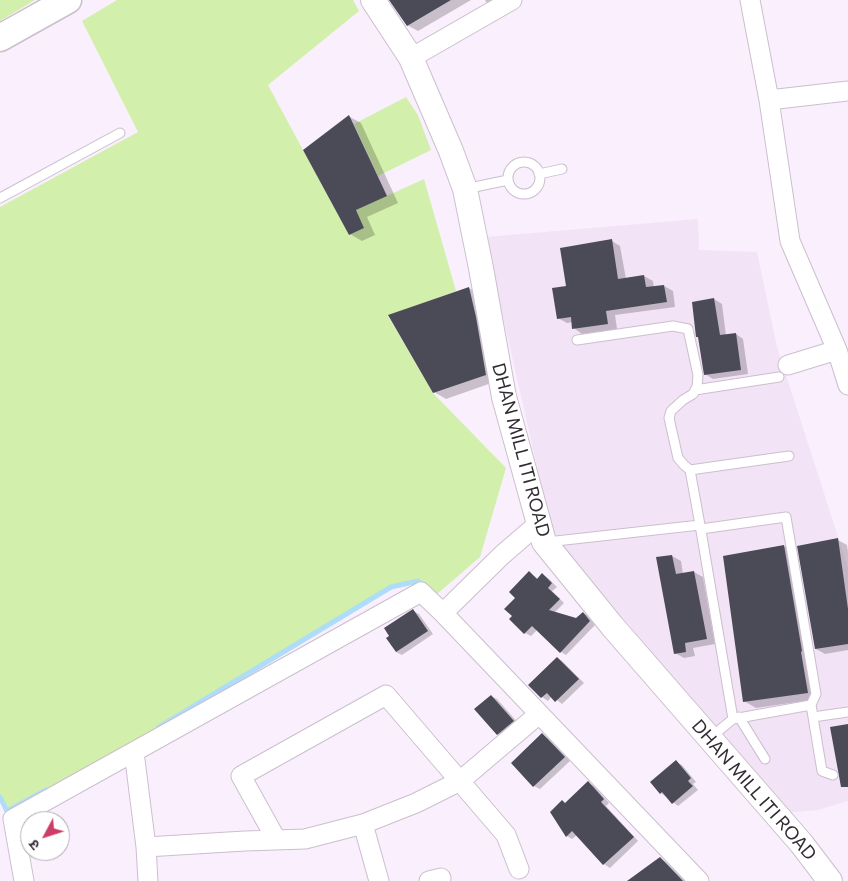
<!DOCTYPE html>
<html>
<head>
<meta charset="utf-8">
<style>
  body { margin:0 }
  #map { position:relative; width:848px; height:881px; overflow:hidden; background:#faeffd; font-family:Commissioner,"Noto Sans Devanagari",sans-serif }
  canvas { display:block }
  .north { position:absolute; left:20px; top:811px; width:50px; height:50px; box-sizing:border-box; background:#fff; border:1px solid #adabad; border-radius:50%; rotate:230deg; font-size:14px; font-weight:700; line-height:20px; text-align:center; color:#312c32 }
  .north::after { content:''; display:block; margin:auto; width:18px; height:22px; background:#cc3e67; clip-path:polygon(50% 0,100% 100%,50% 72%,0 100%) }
</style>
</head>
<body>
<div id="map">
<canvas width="848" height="881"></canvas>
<div class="north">उ</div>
</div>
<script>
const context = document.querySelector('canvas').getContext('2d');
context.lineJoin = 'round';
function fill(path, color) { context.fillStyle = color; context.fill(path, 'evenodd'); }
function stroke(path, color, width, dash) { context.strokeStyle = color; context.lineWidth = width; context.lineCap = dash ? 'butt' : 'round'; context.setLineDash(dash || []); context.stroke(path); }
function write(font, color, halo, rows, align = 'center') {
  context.font = font + ' Commissioner,sans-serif'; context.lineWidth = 5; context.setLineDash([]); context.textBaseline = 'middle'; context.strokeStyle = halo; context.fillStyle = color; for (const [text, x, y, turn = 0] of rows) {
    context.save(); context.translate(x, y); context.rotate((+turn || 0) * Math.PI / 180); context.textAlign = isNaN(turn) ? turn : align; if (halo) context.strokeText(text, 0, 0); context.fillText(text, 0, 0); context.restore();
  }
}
const built = new Path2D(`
  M698,219L699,250L757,252L777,347L848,568V801L818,810L785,813L706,717L552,533L485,237Z`);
const green = new Path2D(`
  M0,0H35L0,21Z
  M117,0H353L359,11L268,85L303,150L349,235L364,228L356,210L424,179L456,291L388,316L433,393L506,468L480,557L436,595L417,581L391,587L129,745L7,811L0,797V207L138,132L82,21Z
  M406,97L418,115L431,150L378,176L354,124Z`);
const shadow = new Path2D(`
  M391,0H471L418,31L407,25Z
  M485,0H510L496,8L486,2Z
  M350,117L361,123L398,203L367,217L375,235L362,241L350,234Z
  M612,241L620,246L626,279L644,276L653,281L654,288L664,286L673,291L675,307L615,315L617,329L582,334L574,328L573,322L567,323L558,318L568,287Z
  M469,288L481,295L497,381L446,399L434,392Z
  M714,299L722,304L726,336L736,334L743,339L748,374L713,379L705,374L699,337Z
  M838,540L847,545L848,552V650L825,654L816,649Z
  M784,546L795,553L818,699L756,708L744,701Z
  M672,556L681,561L683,574L694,572L703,577L715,644L693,648L695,656L684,658L675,653Z
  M530,573L538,579L543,575L548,578L557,587L552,591L564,603L554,613L576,620L583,613L589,616L595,625L566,655L561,652L538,629L531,636L525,633L511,619L513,616L517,598Z
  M413,611L419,614L433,634L402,655L396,652Z
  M557,658L562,661L584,683L562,704L552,696L548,701L542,697L530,685Z
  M491,696L497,699L519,724L503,737L498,734Z
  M543,735L548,738L570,761L540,789L534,786Z
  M676,762L682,765L696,782L693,784L698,790L678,806L661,793L651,782Z
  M588,783L594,786L609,803L606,806L638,841L610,868L604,864L577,835L572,839L567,836Z
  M660,858L666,862L685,881H640Z`);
const stream = new Path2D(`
  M159,727L391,587L418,581L426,587
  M0,797L7,811L46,790`);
const building = new Path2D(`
  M389,0H451L407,26Z
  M349,115L387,196L356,210L364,228L349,235L303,150Z
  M612,239L618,279L644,275L646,287L664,285L667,302L606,311L608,324L572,329L571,317L557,319L552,288L566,286L560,248Z
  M469,287L476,317L486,375L433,393L388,315Z
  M714,298L720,335L736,333L741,370L704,375L698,337H696L692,302Z
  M838,538L848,609V644L815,649L797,546Z
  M784,545L802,651L801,652L808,693L743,702L723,556Z
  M672,555L676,574L694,571L707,639L685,643L686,652L674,654L656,557Z
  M529,571L537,579L542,573L552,583L548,588L560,599L549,610L576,618L583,612L590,621L560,653L532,626L524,634L509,619L512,616L504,609L515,598L509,592Z
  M413,609L428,631L396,652L386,638L389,636L384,628Z
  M557,657L579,679L555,702L547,693L541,698L528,685Z
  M491,695L514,721L497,735L474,709Z
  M848,724V787H841L830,727Z
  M542,733L565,757L533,787L511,763Z
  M676,760L691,778L688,781L693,786L672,804L662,792L660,794L650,782Z
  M588,781L604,799L601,802L634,837L603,865L572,831L566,837L550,812L562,800L565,803Z
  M660,857L683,881H627Z`);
const service = new Path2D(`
  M508 178a16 16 0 1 1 32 0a16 16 0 1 1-32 0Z
  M539,174L562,169
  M465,189L508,180
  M0,198L120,133
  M577,340L673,326L688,329L698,375L697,387L693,394L683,400L671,411L669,418L678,458L684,465L690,470L700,525
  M695,390L779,377
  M690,470L789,456
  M701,529L786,517L816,694L811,705
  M547,542L700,525L733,719
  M739,717L765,759
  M813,717L848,712
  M711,737L733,719L811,705L822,771L833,775`);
const minor = new Path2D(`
  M750,0L769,100L790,241L837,350L848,385
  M411,58L512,0
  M769,100L848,91
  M788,365L837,350
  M538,524L502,555L443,613L699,881
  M134,752L146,847L148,881
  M363,824L379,881
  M276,839L241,776L386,695L506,835L519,869
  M146,847L245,841L305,839L363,824L416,803L460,781L539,714
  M24,881L13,819L421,592L443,613
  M429,881L441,878`);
const tertiary = new Path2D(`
  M373,0L411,58L451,151L465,189L481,268L504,397L544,542L613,627L801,843L830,881`);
const secondary = new Path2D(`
  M0,38L68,0`);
const streetNames = [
  ["DHAN MILL ITI ROAD",521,450,75],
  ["DHAN MILL ITI ROAD",754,790,49]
];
fill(built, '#f3e3f7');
fill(green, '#d2f0ab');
fill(shadow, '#0003');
stroke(stream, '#aeddfa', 5);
fill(building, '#4b4b58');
stroke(service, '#cbbfcd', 11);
stroke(minor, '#cbbfcd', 21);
stroke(tertiary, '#cbbfcd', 26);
stroke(secondary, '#cbbfcd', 29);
stroke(service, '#fff', 9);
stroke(minor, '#fff', 19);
stroke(tertiary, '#fff', 24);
stroke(secondary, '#fff', 26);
write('18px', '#312c32', '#fff', streetNames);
</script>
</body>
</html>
